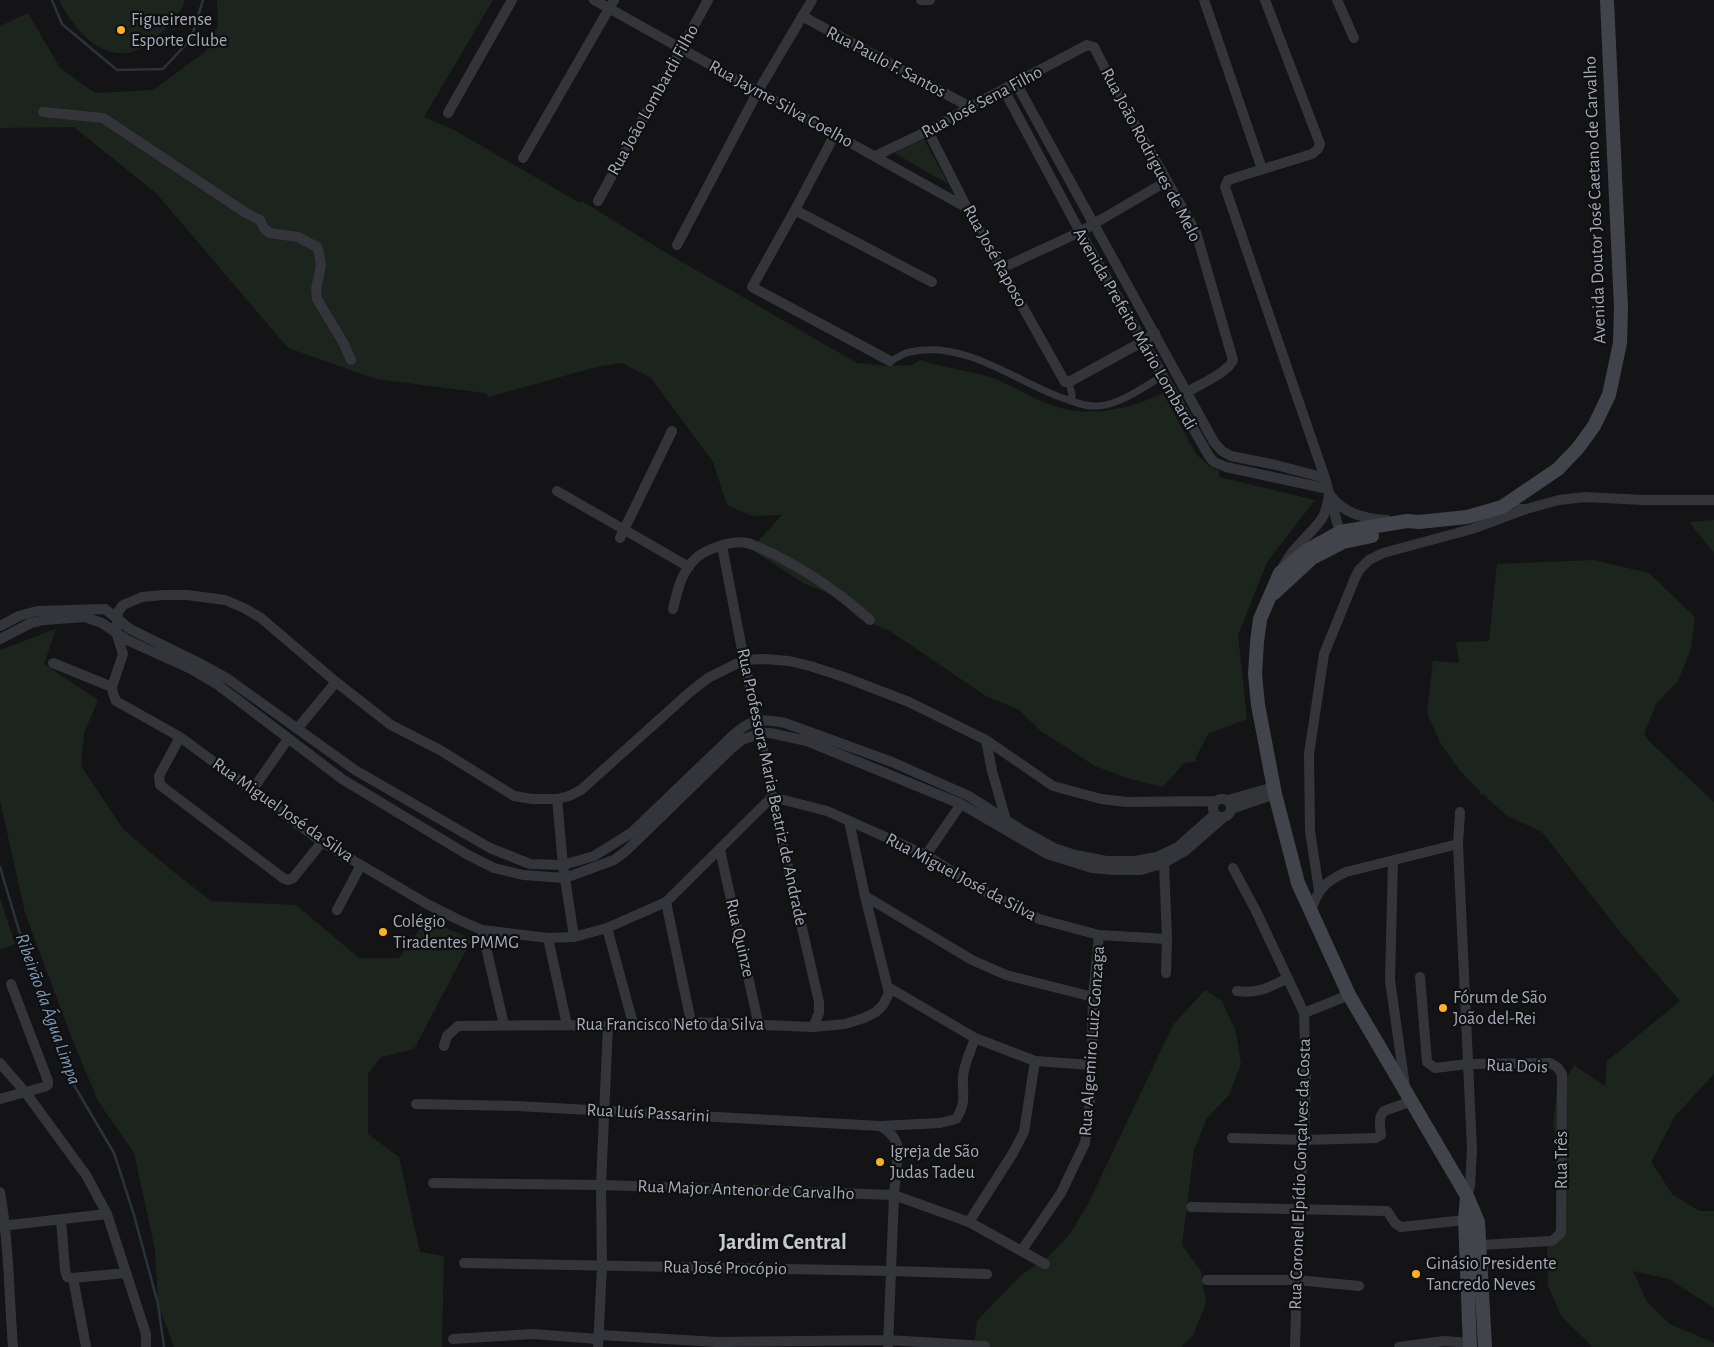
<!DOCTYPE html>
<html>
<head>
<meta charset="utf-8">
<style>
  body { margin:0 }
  canvas { display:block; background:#141416 }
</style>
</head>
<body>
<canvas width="1714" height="1347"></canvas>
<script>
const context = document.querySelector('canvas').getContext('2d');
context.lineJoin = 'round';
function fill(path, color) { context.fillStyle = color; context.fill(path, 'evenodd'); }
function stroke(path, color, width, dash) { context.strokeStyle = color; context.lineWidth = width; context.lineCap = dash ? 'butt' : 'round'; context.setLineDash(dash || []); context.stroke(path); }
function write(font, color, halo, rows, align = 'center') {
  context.font = font + ' "Alegreya Sans",sans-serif'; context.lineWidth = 4.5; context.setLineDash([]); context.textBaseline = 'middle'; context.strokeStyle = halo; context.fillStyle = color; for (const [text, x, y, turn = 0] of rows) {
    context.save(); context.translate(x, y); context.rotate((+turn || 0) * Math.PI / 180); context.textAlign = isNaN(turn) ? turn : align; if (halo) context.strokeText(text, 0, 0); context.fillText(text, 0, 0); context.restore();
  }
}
const green = new Path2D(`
  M59,0H185C180,15 170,26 157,36C153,39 148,45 142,48C105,67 74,30 59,0Z
  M217,0H493L424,117L454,130L580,203L582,201L663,251L857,363L888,366L913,365L920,360C943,368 967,370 990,377C1010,384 1029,397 1049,404C1086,419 1128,410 1163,393L1196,454L1209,466L1219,471V477L1315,500L1267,562L1238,635L1247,719L1208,734L1196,757L1197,761L1184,763L1163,787L1127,778L1095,766L1041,731L1018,709L986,696L890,631L858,618L835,596L803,583L751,549L782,515L753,516L727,505L713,462L651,378L622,363L596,367L489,397L485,393L376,379L288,348L156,193L74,127L0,128V26L28,13L60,68L95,93L153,90L205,52L218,25Z
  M924,139L947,182L948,184L894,153Z
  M1714,520V553L1689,522Z
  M1593,560L1649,573L1695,617L1691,649L1678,681L1656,704L1644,734L1650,742L1714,802V1074L1675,1116L1651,1162L1672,1194L1699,1211H1714V1308L1669,1279L1633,1271L1647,1302L1670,1324L1714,1343V1347H1593L1562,1317L1548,1286L1547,1250L1560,1219L1563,1187L1553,1124L1557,1093L1574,1065L1605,1086L1607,1061L1680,1001L1621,933L1542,832L1506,815L1484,795L1480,794L1479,790L1460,771L1441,744L1427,713L1433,661L1459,663L1456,642L1489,641L1497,564Z
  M56,629L44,664L98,700L84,733L81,766L123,829L170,869L211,901L296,905L359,958H399L426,920L472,939L414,1049L381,1057L368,1074V1134L399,1157L420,1252L444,1256L442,1347H174L158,1304L155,1249L134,1153L98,1101L73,1041L25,913L0,800V650Z
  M0,898L15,944L0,950Z
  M1205,990L1222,1001L1236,1032L1241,1064L1229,1095L1207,1118L1194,1150L1182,1245L1201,1271L1206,1303L1193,1335L1181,1347H974L977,1321L1021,1275L1048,1257L1070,1234L1087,1206L1173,1025Z`);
const stream = new Path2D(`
  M52,0L62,24L117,70L163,69L191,39L203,0
  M0,867L33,977L68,1075L114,1153L134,1215L158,1304L164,1347`);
const pedestrian = new Path2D(`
  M890,361C897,359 902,353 910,352C964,340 1012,379 1060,397C1071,401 1085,407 1097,406C1119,405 1144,387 1162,376
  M1069,382L1072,395V401`);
const minor = new Path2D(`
  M594,0L967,208
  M921,0H930
  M1204,0L1262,169
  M1265,0L1320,144L1318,149L1312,154L1228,180L1225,187L1325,478L1341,537
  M1337,0L1354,38
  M802,16L970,107
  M1016,83L1214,442L1222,451L1231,456L1276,465L1325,478
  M1004,90L1080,232L1209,456L1214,462L1226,467L1328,489
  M43,112L103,118L246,213L260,220L264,228L269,233L298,237L317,247L319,253L321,266L316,289L317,299L344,344L351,360
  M448,113L512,0
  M928,131L967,208L1065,382H1069L1142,342L1155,333
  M835,134L795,210L752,287L890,361
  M875,156L928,131L970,107L1087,45L1094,47L1121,100L1196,232L1233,360C1229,372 1199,385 1187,392
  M523,158L614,0
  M598,201L708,0
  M795,210L932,282
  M677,245L758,91L812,0
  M1002,268L1080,232L1167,181
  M557,491L689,567
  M1331,496C1344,514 1365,519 1387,520
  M1519,509H1526L1559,500L1585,497L1643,500H1714
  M620,538L672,431
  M722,546L744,660L759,727L772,797L819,1002V1013L813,1027
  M1283,567C1292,548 1309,536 1321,520C1326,513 1328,502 1329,494
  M673,609C677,592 681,573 694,560C704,549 733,540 747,543C756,545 766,551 775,555C809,572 841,594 870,620
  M0,626L19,616L37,611L105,609L130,629L199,663L228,679L355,770L490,848L530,864L563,865L594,856L631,833L730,738C751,719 757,717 785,723L892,762L969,796L1023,831L1054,848L1075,855L1106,861H1135L1157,857L1178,847L1215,814
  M0,639L31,623L44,620L85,617L102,623L127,640L191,669L218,685L342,779L468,855L494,868L523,875L565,878L614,860L626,851L730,750L742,740L760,733H770L807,741L961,804L1047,854L1092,868L1115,870H1141L1164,863L1185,851L1224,817
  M53,663L112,687L113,693L116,701L180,737L322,842L427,904L459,920L482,930L548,938L574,937L607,928L666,902L772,797L827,811L926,855L980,889L1039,919L1099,935L1167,939
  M112,687L123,654L116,632L118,612L123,605L142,597L163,595H187L225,600L244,608L261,618L336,682L391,725L440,750L514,796L532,799H557L569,796L581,790L690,692L708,678L744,660L764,659L789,661L810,666L844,677L909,702L986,740L1053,786L1101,799L1127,802L1215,801
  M297,729L336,682
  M180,737L159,776L160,785L283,878L288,880L293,878L322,842
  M986,740L992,771L1006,820
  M253,789L288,739
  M1213 808a9 9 0 1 1 18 0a9 9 0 1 1-18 0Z
  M557,799L563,865L574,937
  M1228,800L1274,787
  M1231,809L1275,794
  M1460,812L1458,844L1472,1150L1470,1186L1467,1196
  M720,850L759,1026
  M926,855L961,804
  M1393,861L1390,980L1405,1087
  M1164,863L1167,939L1166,973
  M1233,868L1256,911L1304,1013L1306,1080L1304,1140L1299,1210L1295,1347
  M1319,890L1310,831L1309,754L1324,654L1355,578L1359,570L1369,560L1383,553L1472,529L1526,509
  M865,896L972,960L1006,975L1093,997
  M1305,899L1313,905C1320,886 1329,880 1346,872L1458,844
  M666,902L691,1022
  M337,910L361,865
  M607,928L634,1027
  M482,930L504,1025
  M548,938L567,1025
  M1420,977L1427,1062L1435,1068L1468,1064L1550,1063L1557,1067L1562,1074L1561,1233L1552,1241L1480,1245
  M888,987L975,1038L1035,1061L1091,1065
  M1237,991C1259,994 1269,987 1288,978
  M1304,1013L1349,995
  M444,1046L447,1036L458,1026L567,1025L634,1027L691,1022L813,1027L845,1024L864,1018L876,1012L883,1005L889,993L865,896L849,821
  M0,1063L26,1093L86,1175L107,1214L146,1334V1347
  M0,1099L44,1087L48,1085V1081L11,984
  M416,1104L517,1106L880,1126L940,1123L956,1119C967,1102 962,1095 963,1077C964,1064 971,1050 975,1038
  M880,1126C890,1132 897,1138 898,1150L894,1195L888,1347
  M1232,1138L1304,1140L1376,1138L1381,1135C1380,1126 1378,1117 1384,1111L1412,1101
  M433,1183L601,1185L894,1195L969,1222L1045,1264
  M0,1192C9,1243 9,1295 13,1347
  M1191,1207L1387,1211L1395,1223L1401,1227L1465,1220
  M61,1219L65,1270L67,1277L73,1278L86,1347
  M969,1222L1013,1153L1024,1132L1035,1061
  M1,1226L107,1214
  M1022,1250L1061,1193L1085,1143L1091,1093L1093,997L1099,935
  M464,1263L892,1271L987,1274
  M73,1278L126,1273
  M1207,1280H1296L1359,1286
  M600,1335L717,1342L888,1340L985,1346
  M453,1339L533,1334L598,1339
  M598,1347L602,1266L601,1185L608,1025
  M1399,1347L1444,1341L1470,1343`);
const secondary = new Path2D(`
  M1274,593L1312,558L1343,542L1372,536
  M1467,1197L1465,1220L1470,1347
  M1485,1347L1478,1222L1467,1196L1349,995L1298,883L1275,794L1258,705L1255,674L1257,642L1260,619L1280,573L1306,551L1340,532L1407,521L1419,522L1467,517L1502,507L1558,469L1578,448L1594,426L1609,395L1620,343L1621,308L1607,0`);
const markers = [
  [121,30,5,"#fcb225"],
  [383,932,5,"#fcb225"],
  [1443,1008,5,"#fcb225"],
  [880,1162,5,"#fcb225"],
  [1416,1274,5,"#fcb225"]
];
const poiNames = [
  ["Figueirense",131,20],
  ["Esporte Clube",131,41],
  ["Colégio",393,922],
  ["Tiradentes PMMG",393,943],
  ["Fórum de São",1453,998],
  ["João del-Rei",1453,1019],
  ["Igreja de São",890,1152],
  ["Judas Tadeu",890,1173],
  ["Ginásio Presidente",1426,1264],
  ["Tancredo Neves",1426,1285]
];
const streetNames = [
  ["Rua Paulo F. Santos",886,62,28],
  ["Rua João Lombardi Filho",653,100,-61],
  ["Rua José Sena Filho",982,102,-28],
  ["Rua Jayme Silva Coelho",781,104,29],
  ["Rua João Rodrigues de Melo",1151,155,62],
  ["Avenida Doutor José Caetano de Carvalho",1595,200,-92],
  ["Rua José Raposo",995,256,61],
  ["Avenida Prefeito Mário Lombardi",1135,329,60],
  ["Rua Professora Maria Beatriz de Andrade",772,787,78],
  ["Rua Miguel José da Silva",283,810,35],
  ["Rua Miguel José da Silva",961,877,28],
  ["Rua Quinze",740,938,77],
  ["Rua Francisco Neto da Silva",670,1025],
  ["Rua Algemiro Luiz Gonzaga",1092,1041,-86],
  ["Rua Dois",1517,1066,2],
  ["Rua Luís Passarini",648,1113,3],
  ["Rua Três",1562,1160,-90],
  ["Rua Coronel Elpídio Gonçalves da Costa",1300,1174,-88],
  ["Rua Major Antenor de Carvalho",746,1190,2],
  ["Rua José Procópio",725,1268,1]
];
const waterNames = [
  ["Ribeirão da Água Limpa",48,1009,70]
];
const districtNames = [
  ["Jardim Central",783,1242]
];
fill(green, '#1b241d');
stroke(stream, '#29333a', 2.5);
stroke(pedestrian, '#34353b', 7);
stroke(minor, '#34353b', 10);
stroke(secondary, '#42444b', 14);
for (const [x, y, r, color] of markers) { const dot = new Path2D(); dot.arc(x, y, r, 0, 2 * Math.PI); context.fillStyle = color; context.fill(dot); stroke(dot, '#0f0f11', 2); }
write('18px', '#a4aab7', '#0f0f11', poiNames, 'left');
write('18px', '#a4aab7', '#0f0f11', streetNames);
write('italic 19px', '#7999b4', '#0f0f11', waterNames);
write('bold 22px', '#c6c9d2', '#0f0f11', districtNames);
</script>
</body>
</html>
